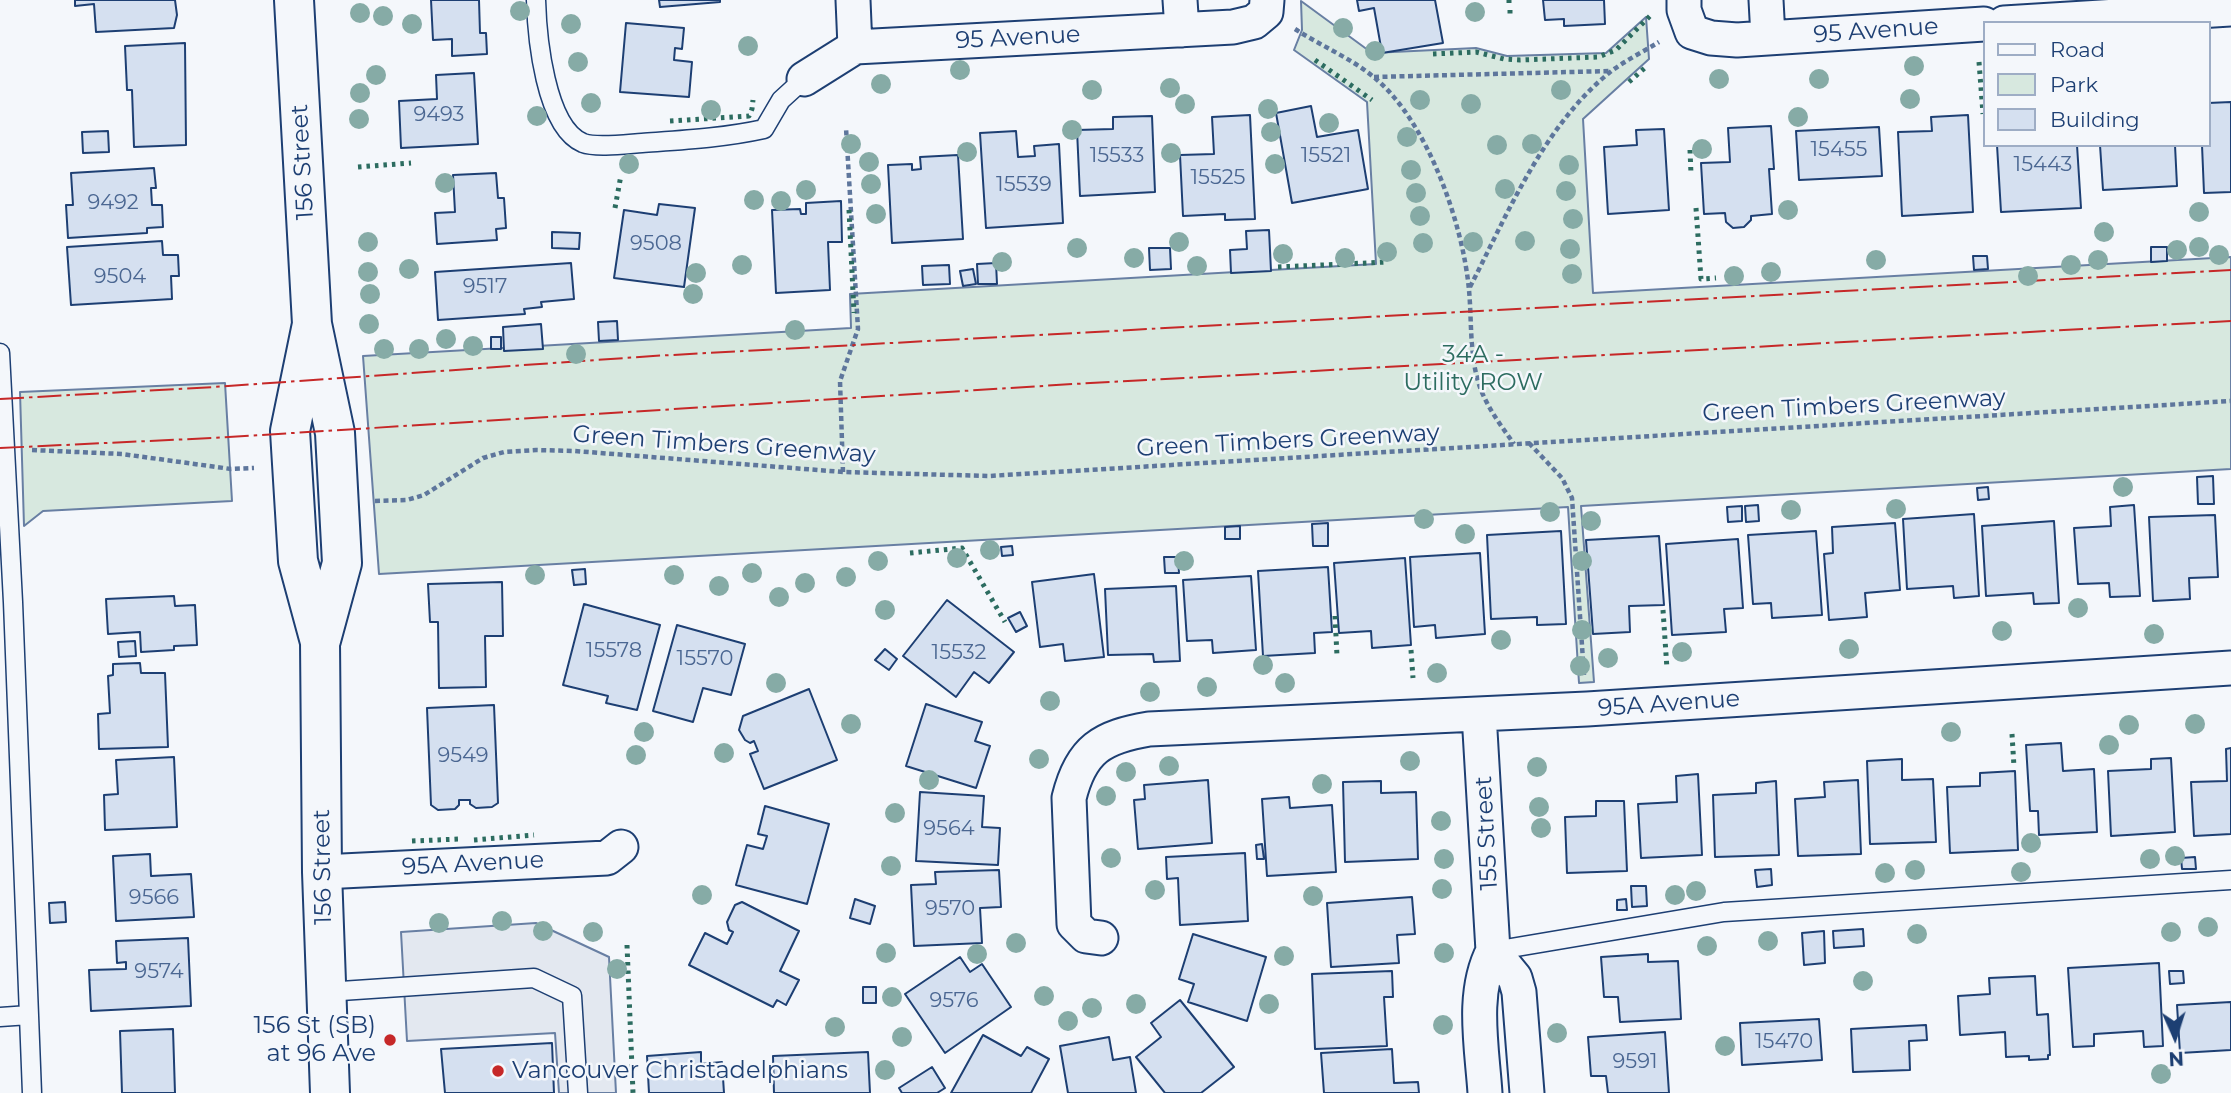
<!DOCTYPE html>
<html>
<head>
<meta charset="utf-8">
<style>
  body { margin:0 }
  #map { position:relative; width:2231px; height:1093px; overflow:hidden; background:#f4f7fb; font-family:Montserrat,sans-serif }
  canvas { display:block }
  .legend { position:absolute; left:1983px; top:21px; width:228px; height:126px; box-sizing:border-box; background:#f4f7fb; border:2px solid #9eadc5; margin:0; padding:9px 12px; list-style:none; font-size:21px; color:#1d3f73 }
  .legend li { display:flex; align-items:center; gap:14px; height:35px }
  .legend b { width:35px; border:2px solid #9eadc5 }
  .north { position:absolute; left:2140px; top:1002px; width:70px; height:70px; -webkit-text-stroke:5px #f4f7fb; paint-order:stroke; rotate:177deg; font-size:19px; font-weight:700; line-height:28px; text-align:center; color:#1d3f73 }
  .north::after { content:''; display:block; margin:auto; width:24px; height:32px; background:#1d3f73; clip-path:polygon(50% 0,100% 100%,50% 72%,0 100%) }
</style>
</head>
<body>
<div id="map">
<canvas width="2231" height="1093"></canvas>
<ul class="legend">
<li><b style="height:9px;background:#f4f7fb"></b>Road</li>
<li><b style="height:19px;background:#d7e8df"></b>Park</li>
<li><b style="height:19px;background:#d5e0f0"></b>Building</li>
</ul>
<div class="north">N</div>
</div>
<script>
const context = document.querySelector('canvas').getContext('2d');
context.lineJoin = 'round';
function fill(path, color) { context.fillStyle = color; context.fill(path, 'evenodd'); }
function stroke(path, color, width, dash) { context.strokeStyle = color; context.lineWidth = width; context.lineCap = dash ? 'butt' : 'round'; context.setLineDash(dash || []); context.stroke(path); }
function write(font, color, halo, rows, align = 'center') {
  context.font = font + ' Montserrat,sans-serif'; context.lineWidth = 5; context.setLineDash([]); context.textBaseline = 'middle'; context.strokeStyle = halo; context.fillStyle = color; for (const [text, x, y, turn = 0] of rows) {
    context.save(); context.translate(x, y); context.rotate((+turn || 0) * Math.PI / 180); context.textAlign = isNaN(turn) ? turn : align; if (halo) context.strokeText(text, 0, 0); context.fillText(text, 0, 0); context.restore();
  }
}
const green = new Path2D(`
  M1301,1L1372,53L1476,48L1507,56L1606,53L1646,17L1649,59L1583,119L1593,293L2231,257V469L1581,506L1594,682L1579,683L1568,507L379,574L363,356L851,328L850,294L1376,264L1367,102L1294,50L1302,30Z
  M225,383L232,501L43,511L24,526L20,392Z`);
const parking = new Path2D(`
  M536,923L609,957L616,1093H559L555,1033L407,1041L401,932Z`);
const building = new Path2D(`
  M75,0H175L177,15L174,28L96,32L94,4L75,6Z
  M431,0H479L480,33H486L487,54L452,56V39L433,40Z
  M659,0H720V2L660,7Z
  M1357,0H1435L1443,43L1382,53L1374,8L1359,11Z
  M1543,0H1604L1605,24L1564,26V19L1545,20Z
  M626,23L684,28L682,49L675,48L674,60L692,62L689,97L620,92Z
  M185,43L186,145L134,147L132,90H127L125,46Z
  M474,73L478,144L401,148L399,101L437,99L436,75Z
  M2231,102V192L2204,193L2202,145H2208V103Z
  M1311,106L1317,137L1358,130L1368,189L1292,203L1276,113Z
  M1250,115L1255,219L1225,220V214L1183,216L1180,155L1214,154L1212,117Z
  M1968,115L1973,212L1902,216L1898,132L1932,131L1931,117Z
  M1152,116L1155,192L1080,196L1077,130L1113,129V117Z
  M1771,126L1774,169H1769L1772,214L1751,216V220L1744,227L1733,228L1726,222L1725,213L1704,214L1701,163L1730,162L1728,128Z
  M1879,127L1882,176L1799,180L1796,131Z
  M1664,129L1669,210L1608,214L1604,147L1637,145L1636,130Z
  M108,131L109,152L83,153L82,132Z
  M1016,131L1018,157L1035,156L1034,146L1059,144L1063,223L986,228L980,133Z
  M1997,145H2077L2081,208L2001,212Z
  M2100,145H2175L2177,186L2103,190Z
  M958,155L963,239L892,243L888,165L912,164V170L921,169L920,157Z
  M154,168L156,188H151L152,205H162L163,227L147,228V233L68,238L66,205H73L71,173Z
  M496,173L498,198H504L506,228L496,229L497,240L437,244L435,213L455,212L453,175Z
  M841,201L842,242H828L830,290L776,293L772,210L800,209L801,214H806V203Z
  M659,204L695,208L684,287L614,278L624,210L657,215Z
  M1269,230L1271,271L1231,273L1230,250L1247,249L1246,231Z
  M552,232L580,233L579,249L552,248Z
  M162,241L163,255H178L179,276H171L172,299L71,305L67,247Z
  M2151,247H2167V261L2151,262Z
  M1149,248H1170L1171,269L1150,270Z
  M1973,256H1987L1988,269L1974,270Z
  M571,263L574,299L541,302L542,307L524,309L525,314L438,320L435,272Z
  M996,263L997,284H978L977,264Z
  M949,265L950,284L923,285L922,266Z
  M973,269L976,284L963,286L960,271Z
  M617,321L618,340L599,341L598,322Z
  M541,324L543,349L504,351L503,327Z
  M491,337H501V349H491Z
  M2213,476L2214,504H2198L2197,477Z
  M1988,487L1989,499L1978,500L1977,488Z
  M1758,505L1759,521L1746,522L1745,506Z
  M2134,505L2140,596L2110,597L2109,583L2078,584L2074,528L2111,526L2110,507Z
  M1742,506V521L1728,522L1727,507Z
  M1974,514L1979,596L1954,598L1953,586L1907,589L1903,519Z
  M2215,515L2218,577L2189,578L2190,599L2153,601L2149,517Z
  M2054,521L2059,603L2034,604L2033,593L1986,596L1982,526Z
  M1328,523V546H1313L1312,524Z
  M1895,523L1900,590L1865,593L1867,617L1829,620L1824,554L1833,553L1832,527Z
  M1240,526V539H1225V527Z
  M1561,531L1566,624L1537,625V617L1491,619L1487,535Z
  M1816,531L1822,615L1772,618L1771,603L1753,604L1748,535Z
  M1659,536L1664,605L1629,606L1630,632L1593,634L1586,540Z
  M1738,539L1743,608L1724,609L1726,632L1672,635L1666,544Z
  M1012,546L1013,555L1002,556L1001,547Z
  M1480,553L1485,634L1436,638L1435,625L1414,627L1410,557Z
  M1164,557H1178L1179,573H1165Z
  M1405,558L1411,645L1372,648L1371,631L1339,633L1334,563Z
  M1328,567L1332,632L1314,633L1315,653L1263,656L1258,571Z
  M585,569L586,584L574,585L572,570Z
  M1094,574L1104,657L1065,661L1063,644L1040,647L1032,582Z
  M1251,576L1256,650L1213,653L1212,640L1187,641L1183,580Z
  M502,582L503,636H485L486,687L439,688L438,622H430L428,584Z
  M1176,586L1180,661L1154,662L1153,654L1108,655L1105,589Z
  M174,596L175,606L195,605L197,645L174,646V650L141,652L140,632L108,634L106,599Z
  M947,600L1014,652L989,683L974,672L956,697L903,656Z
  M584,604L660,625L637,710L606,703L608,696L563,685Z
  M1020,612L1027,626L1016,632L1008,618Z
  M677,625L745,644L731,695L703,688L693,722L653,711Z
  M135,641L136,656L119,657L118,642Z
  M885,649L897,659L889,670L875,660Z
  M140,663L141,673H165L168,747L99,749L98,714L110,713L108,676L113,675V664Z
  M809,689L837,760L764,789L750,754L758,751L754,741L750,743L745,740L739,730L743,716Z
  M926,704L982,722L975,741L990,746L976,788L906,766Z
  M494,705L498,803L492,807L476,808L470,804V800H459V805L455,809L438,810L431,805L427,708Z
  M2061,743L2063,771L2094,769L2097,832L2039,835L2038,811H2030L2026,745Z
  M2231,748V834L2194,836L2191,782L2227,781L2226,749Z
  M174,757L177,827L105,830L104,795L118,794L116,760Z
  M2171,758L2175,832L2111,836L2108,771L2151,769V759Z
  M1902,759V780L1933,779L1936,842L1870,844L1867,761Z
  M2015,771L2018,850L1950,853L1947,787L1980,786V773Z
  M1698,774L1702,855L1641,858L1638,804L1677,802L1676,776Z
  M1208,780L1212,843L1138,849L1134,800L1145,799L1144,785Z
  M1858,780L1861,854L1798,856L1795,799L1825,797L1824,782Z
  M1381,781V793L1416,792L1418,859L1345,862L1343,782Z
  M1776,781L1779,855L1715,857L1713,795L1756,793V783Z
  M920,792L984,796L982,827L1000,828L998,865L916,861Z
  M1289,797L1290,808L1332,805L1336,872L1267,876L1262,799Z
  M1596,801H1624L1627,871L1567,873L1565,817L1596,816Z
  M765,806L829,824L807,904L736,885L747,845L763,849L767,836L758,834Z
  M1262,844L1264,859H1257L1256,845Z
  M1245,853L1248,921L1180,925L1178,878L1167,879L1166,857Z
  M150,854L151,876L191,874L194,917L116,921L113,856Z
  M2195,857L2196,869H2182L2181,858Z
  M1771,869L1772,885L1757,887L1755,870Z
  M999,870L1001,907L980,908L982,943L914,946L911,885L936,884L935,872Z
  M1631,886H1646L1647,906L1632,907Z
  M1412,897L1415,934L1397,935L1399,963L1331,967L1327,903Z
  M855,899L875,906L870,924L850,918Z
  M1626,899L1627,910H1617V900Z
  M65,902L66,922L50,923L49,903Z
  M742,902L799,931L780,971L799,980L786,1005L777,1000L773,1007L689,965L705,933L727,944L733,932L729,930L727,922L735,905Z
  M1863,929L1864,946L1834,948L1833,931Z
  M1824,931L1825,963L1804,965L1802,933Z
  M1193,934L1266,957L1247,1021L1188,1002L1194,984L1179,979Z
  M188,938L191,1006L91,1011L89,970L126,969V962L117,963L116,941Z
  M1648,954V962L1678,961L1681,1019L1620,1022L1618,997H1604L1601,957Z
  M960,957L970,972L982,964L1011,1007L945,1053L905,994Z
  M2159,963L2163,1046L2144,1047L2143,1031L2094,1034V1046L2073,1047L2068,968Z
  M1392,971L1393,997H1384L1387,1046L1315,1049L1312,974Z
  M2169,971H2183L2184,983L2170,984Z
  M2035,976L2037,1015L2048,1014L2050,1055H2048V1059L2029,1060V1056L2006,1057L2005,1032L1960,1035L1958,996L1990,994L1989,978Z
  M863,987H876V1003H863Z
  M1180,1000L1234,1067L1201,1093H1165L1136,1057L1161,1037L1151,1023Z
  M2231,1002V1050L2180,1053L2177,1005Z
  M1819,1019L1822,1060L1742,1065L1740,1023Z
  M1926,1025L1927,1040L1909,1041L1910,1070L1853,1072L1851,1029Z
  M173,1029L175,1093H122L120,1031Z
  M1665,1032L1669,1093H1608L1606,1076H1591L1588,1037Z
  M983,1035L1021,1056L1027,1047L1049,1059L1031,1093H951Z
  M1109,1037L1113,1060L1130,1057L1136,1093H1068L1060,1046Z
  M552,1043L554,1093H445L441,1049Z
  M1392,1049L1394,1083L1418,1082L1419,1093H1324L1321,1053Z
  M701,1052V1064L722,1062L724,1093H649L647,1056Z
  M868,1052L870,1093H774L773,1056Z
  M932,1067L945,1088L937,1093H902L899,1088Z`);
const path = new Path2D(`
  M1295,29C1321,46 1353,59 1376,79C1428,123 1463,224 1469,290C1472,322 1469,359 1481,390C1489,410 1502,427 1514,444
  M1374,77L1610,71
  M1470,287C1508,213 1543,127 1609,73C1624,61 1643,52 1659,42
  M1529,443L1562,478L1572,498L1584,675
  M32,450L122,454L231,469L254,468
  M843,472L840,381L858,329L846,128
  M375,501L407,500L424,495L483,458L504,452L536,450L575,451L843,472L989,476L2231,401`);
const service = new Path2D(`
  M536,0C537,36 545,127 583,143C596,148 627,144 642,143C683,140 723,138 764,129L781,100L804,79
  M0,353L13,602L32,1093
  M1493,951L1724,912L2231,880
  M326,992L534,978L572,996L578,1093
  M0,1017L29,1015`);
const minor = new Path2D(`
  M1180,0L1182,30
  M1684,0V10L1692,32L1711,38L1737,40L1984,24
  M1766,0L1768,37
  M2004,23L2231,9
  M855,47L1233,27L1254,22L1266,12L1267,0
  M804,79L855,47L853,0
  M1479,714L1493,951C1471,993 1482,1047 1485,1093
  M322,872L607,858L621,847
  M1101,938L1086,936L1074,924L1069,798C1081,749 1102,737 1149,729L1587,709L2231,668
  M1493,951L1515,978L1519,992L1527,1093`);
const secondary = new Path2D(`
  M294,0L312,324L335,433L342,563L321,640
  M312,324L290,431L298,561L320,642L322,872L330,1093`);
const hedge = new Path2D(`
  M1509,0V3
  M1510,10V16
  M1433,54L1476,52L1504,59L1520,60L1598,57L1616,50L1650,16
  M1315,60L1372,100
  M1979,62L1983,114
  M1629,82L1648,65
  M670,121L749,116L752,109L753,100
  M1690,150L1691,174
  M358,167L411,163
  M615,208L621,175
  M1696,208L1701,279L1716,278
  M849,210L854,313
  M1278,267L1388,262
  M910,553L962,548L1005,622
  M1663,610L1667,669
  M1335,616L1337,656
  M1411,650L1413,678
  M2012,734L2014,767
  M474,840L534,835
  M412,841L459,839
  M627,945L633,1093`);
const power = new Path2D(`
  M0,399L214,387L653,356L2231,270
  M0,448L213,438L1074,384L2231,321`);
const trees = [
  [520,11],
  [1475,12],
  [360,13],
  [383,16],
  [412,24],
  [571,24],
  [1343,28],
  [748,46],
  [1375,51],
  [578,62],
  [1914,66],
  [960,70],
  [376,75],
  [1719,79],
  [1819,79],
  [881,84],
  [1170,88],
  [1092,90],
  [1561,90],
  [360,93],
  [1910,99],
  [1420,100],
  [591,103],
  [1185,104],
  [1471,104],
  [1268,109],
  [711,110],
  [537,116],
  [1798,117],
  [359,119],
  [1329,123],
  [1072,130],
  [1271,132],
  [1407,137],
  [851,144],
  [1532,144],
  [1497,145],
  [1702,149],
  [967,152],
  [1171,153],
  [869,162],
  [629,164],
  [1275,164],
  [1569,165],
  [1411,170],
  [445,183],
  [871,184],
  [1505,189],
  [806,190],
  [1566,191],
  [1416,193],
  [754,200],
  [781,201],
  [1788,210],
  [2199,212],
  [876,214],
  [1420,216],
  [1573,219],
  [2104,232],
  [1525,241],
  [368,242],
  [1179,242],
  [1473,242],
  [1423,243],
  [2199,247],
  [1077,248],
  [1570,249],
  [2177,250],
  [1387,252],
  [1283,254],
  [2219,255],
  [1134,258],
  [1345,258],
  [1876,260],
  [2098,260],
  [1002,262],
  [742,265],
  [2071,265],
  [1197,266],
  [409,269],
  [368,272],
  [1771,272],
  [696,273],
  [1572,274],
  [1734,276],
  [2028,276],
  [370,294],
  [693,294],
  [369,324],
  [795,330],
  [446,339],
  [473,346],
  [384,349],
  [419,349],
  [576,354],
  [2123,487],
  [1896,509],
  [1791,510],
  [1550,512],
  [1424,519],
  [1591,521],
  [1465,534],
  [990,550],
  [957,558],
  [878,561],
  [1184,561],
  [1582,561],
  [752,573],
  [535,575],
  [674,575],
  [846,577],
  [805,583],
  [719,586],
  [779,597],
  [2078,608],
  [885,610],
  [1582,630],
  [2002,631],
  [2154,634],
  [1501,640],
  [1849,649],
  [1682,652],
  [1608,658],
  [1263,665],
  [1580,666],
  [1437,673],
  [776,683],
  [1285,683],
  [1207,687],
  [1150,692],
  [1050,701],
  [851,724],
  [2195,724],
  [2129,725],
  [644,732],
  [1951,732],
  [2109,745],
  [724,753],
  [636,755],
  [1039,759],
  [1410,761],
  [1169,766],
  [1537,767],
  [1126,772],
  [929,780],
  [1322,784],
  [1106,796],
  [1539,807],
  [895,813],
  [1441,821],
  [1541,828],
  [2031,843],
  [2175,856],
  [1111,858],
  [1444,859],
  [2150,859],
  [891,866],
  [1915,870],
  [2021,872],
  [1885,873],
  [1442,889],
  [1155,890],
  [1696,891],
  [702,895],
  [1675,895],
  [1313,896],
  [502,921],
  [439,923],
  [2208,927],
  [543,931],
  [593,932],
  [2171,932],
  [1917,934],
  [1768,941],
  [1016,943],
  [1707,946],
  [886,953],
  [1444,953],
  [977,954],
  [1284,956],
  [617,969],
  [1863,981],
  [1044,996],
  [892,997],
  [1136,1004],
  [1269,1004],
  [1092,1008],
  [1068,1021],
  [1443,1025],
  [835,1027],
  [1557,1033],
  [902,1037],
  [1725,1046],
  [885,1070],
  [2161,1074]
];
const markers = [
  [390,1040,7,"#c62828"],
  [498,1071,7,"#c62828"]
];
const numberNames = [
  ["9493",439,115],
  ["15455",1839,150],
  ["15533",1117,156],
  ["15521",1326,156],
  ["15443",2043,165],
  ["15525",1218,178],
  ["15539",1024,185],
  ["9492",113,203],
  ["9508",656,244],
  ["9504",120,277],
  ["9517",485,287],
  ["15578",614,651],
  ["15532",959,653],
  ["15570",705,659],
  ["9549",463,756],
  ["9564",949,829],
  ["9566",154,898],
  ["9570",950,909],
  ["9574",159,972],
  ["9576",954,1001],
  ["15470",1784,1042],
  ["9591",1635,1062]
];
const streetNames = [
  ["95 Avenue",1876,31,-4],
  ["95 Avenue",1018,38,-3],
  ["156 Street",303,162,-93],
  ["Green Timbers Greenway",1854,406,-3],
  ["Green Timbers Greenway",1288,441,-3],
  ["Green Timbers Greenway",724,445,4],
  ["95A Avenue",1669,704,-4],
  ["155 Street",1487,833,-93],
  ["95A Avenue",473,864,-3],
  ["156 Street",323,867,-91]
];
const parkNames = [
  ["34A -",1473,355],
  ["Utility ROW",1473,383]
];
const poiNames = [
  ["156 St (SB)",376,1026],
  ["at 96 Ave",376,1054],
  ["Vancouver Christadelphians",512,1071,"left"]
];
fill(green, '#d7e8df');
stroke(green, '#687fa3', 2);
fill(parking, '#e3e8f0');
stroke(parking, '#687fa3', 2);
fill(building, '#d5e0f0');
stroke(building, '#1d3f73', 2);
stroke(service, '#1d3f73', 21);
stroke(minor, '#1d3f73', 37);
stroke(secondary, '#1d3f73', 42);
stroke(path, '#5e769c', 4.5, [5, 3.5]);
stroke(service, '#f4f7fb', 18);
stroke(minor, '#f4f7fb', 33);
stroke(secondary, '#f4f7fb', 38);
stroke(hedge, '#2c6c60', 5, [3.5, 5]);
stroke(power, '#c62828', 2, [24, 5, 3.5, 5]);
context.fillStyle = '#86aba6';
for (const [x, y] of trees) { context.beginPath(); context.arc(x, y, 10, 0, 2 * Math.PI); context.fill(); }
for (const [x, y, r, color] of markers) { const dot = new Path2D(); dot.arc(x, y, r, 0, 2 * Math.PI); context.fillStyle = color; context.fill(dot); stroke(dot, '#f4f7fb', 2.5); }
write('21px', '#4b6792', null, numberNames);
write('24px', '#1d3f73', '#f4f7fb', streetNames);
write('24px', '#2c6c60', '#f4f7fb', parkNames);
write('24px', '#1d3f73', '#f4f7fb', poiNames, 'right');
</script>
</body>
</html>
